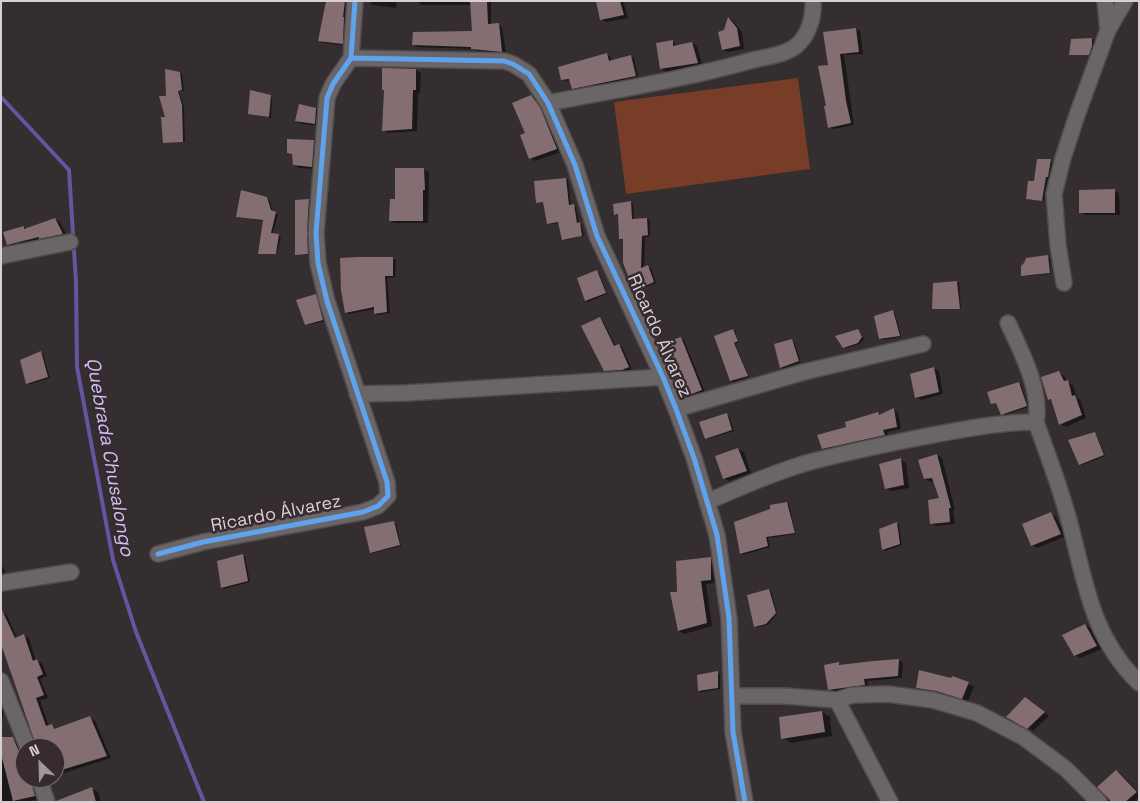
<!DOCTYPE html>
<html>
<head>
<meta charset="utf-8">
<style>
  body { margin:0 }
  #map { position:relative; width:1140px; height:803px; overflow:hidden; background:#342e31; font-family:"Space Grotesk",sans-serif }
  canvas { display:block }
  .frame { position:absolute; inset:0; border:2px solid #d8cfd4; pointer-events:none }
  .north { position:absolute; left:15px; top:738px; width:50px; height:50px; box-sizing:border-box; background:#372b31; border:1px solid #776d72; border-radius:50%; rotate:336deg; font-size:14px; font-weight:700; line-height:20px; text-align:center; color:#d8cfd4 }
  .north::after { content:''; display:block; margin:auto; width:18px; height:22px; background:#9f979b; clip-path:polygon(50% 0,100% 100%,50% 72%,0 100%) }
</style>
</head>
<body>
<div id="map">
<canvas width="1140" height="803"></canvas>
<div class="frame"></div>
<div class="north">N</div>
</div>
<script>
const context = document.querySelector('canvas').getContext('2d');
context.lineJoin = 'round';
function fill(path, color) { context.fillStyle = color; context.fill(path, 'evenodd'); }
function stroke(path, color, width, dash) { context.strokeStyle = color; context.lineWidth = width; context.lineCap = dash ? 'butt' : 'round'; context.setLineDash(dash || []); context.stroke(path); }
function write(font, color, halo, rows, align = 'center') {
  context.font = font + ' "Space Grotesk",sans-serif'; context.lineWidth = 5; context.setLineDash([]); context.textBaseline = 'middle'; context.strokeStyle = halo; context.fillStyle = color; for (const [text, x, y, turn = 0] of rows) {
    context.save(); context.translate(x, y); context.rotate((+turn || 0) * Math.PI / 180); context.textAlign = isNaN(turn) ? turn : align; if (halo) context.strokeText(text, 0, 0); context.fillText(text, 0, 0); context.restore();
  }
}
const green = new Path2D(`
  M798,78L810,169L626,194L614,102Z`);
const shadow = new Path2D(`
  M321,1H350L347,46L325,43L320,40L327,4Z
  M371,1H397L396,8L373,5L371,4Z
  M417,1H491V25L498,24L502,27L506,53L477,51L473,49L417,47L413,44L473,32L472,5H421Z
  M597,1H623L628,18L607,22L602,20Z
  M729,18L733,21L742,32L744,49L728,52L723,50L725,31Z
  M856,29L860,31L863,54L844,55L854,125L833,129L829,127L828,107L829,66Z
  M1092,39L1094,40V47L1091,55L1071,54L1072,40Z
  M672,41L678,46L692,43L697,46L702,65L667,72L661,69Z
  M607,55L610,56L611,61L631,57L634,58L638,77L576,90L573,88L570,80L566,81L562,79Z
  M416,70L421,73L420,93H418L417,131L388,133L383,130L385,91L383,90Z
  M180,73L182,74L184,91H179L184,107L185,142L166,143L164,142L167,97Z
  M531,96L537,99L545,112L561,152L535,161L530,158L527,134Z
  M270,97L272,98L271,118L249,113Z
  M315,109L321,112L320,126L302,124L297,121Z
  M314,141L319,144L316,169L299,168L294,165V156L288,153Z
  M1038,160L1053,162L1050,178H1048L1044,201L1027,199L1035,182Z
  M423,169L429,172L428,223H395L390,221L396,200Z
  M566,179L568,180L571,206L576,207L579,223L582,225L584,236L566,240L563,239L560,223L550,224L548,223L545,203L537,202Z
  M1114,191L1119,193L1120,215H1086L1080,212Z
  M266,198L269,199L273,212L278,215L272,235L281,236L277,254L259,253L264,221L237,217Z
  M297,201L311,202L308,234L310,255L296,254Z
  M631,202L633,204L634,220L647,219L650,220V236L645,237L644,269L648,267L651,268L656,283L637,291L635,290L624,240L620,239L619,216L615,214Z
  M55,219L60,222L67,236L46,241L43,240L13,247L8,244L24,227L27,229Z
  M1048,257L1050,258L1051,274L1025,276L1023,275Z
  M393,259L396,260L395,277L387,278L390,313L378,315L375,314V309L349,314L346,312Z
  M597,272L599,273L607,294L588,302L586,300Z
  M957,282L959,283L961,309L934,308Z
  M316,296L318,297L325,321L308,325L306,324Z
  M892,311L895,313L901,337L882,340L880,338Z
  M600,319L603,321L616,347L619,345L622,347L632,369L626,371L608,373L604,370Z
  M733,330L735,331L739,342L735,344L749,377L733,382L731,381Z
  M858,330L864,339L860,344L846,348L844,347Z
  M681,338L684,340L705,392L689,398L685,396L681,382Z
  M791,341L794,342L801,362L783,369L781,367Z
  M41,353L43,354L50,378L30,384L28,383Z
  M934,368L939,371L943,394L921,400L916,397Z
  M1059,373L1064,376L1067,382L1073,385L1077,398L1080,399L1086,418L1066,427L1060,424L1053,402L1049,399Z
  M1019,383L1021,384L1028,407L1005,415L1002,414L998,403H992Z
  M894,409L898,412L901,429L887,432L889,437L827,451L823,449L848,427L878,414L881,415Z
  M727,414L729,416L734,431L708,439L706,438Z
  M1095,434L1097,435L1105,456L1082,465L1080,464Z
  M738,449L744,452L751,473L729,481L724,478Z
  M937,455L942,458L955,510L953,511L955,524L936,526L931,523L941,499L934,481L931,482L925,479Z
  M901,460L906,463L909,488L891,491L886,488Z
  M787,503L789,504L796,534L768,538L770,547L743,555L741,554L735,522Z
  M1051,514L1056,517L1066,536L1037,548L1032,545Z
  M394,523L396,524L401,546L373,553L371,552Z
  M897,523L899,525L902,545L885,551L883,550L880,530Z
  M243,555L245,557L250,582L224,589L222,587Z
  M710,558L716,561V583L706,584L712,626L684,634L679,631V593Z
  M1,563L6,574L1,575Z
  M769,590L771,591L777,614L768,625L757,627L755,626Z
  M2,612L7,615L17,638L24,636L29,638L36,661L42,663L47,676L40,679L48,698L40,700L49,727L34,725Z
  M1085,625L1090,628L1102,649L1080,658L1075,655Z
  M899,660L903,663L902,678L867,681L869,687L833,692L829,689L839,664L843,666Z
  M717,673L720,674V689L702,692L699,691Z
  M952,678L974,686L968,701L942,694L923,691L917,688L952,680Z
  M1031,701L1049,716L1033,731L1008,717Z
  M1,704L4,709L2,720H1Z
  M822,712L830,717L832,736L791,743L783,738Z
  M90,718L95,721L111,758L55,776V748H38Z
  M1,738H13L18,741L25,756V778H36L39,799L25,802H1Z
  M1116,771L1121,774L1139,793V797L1133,802H1114Z
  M91,788L98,792L101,802H70Z`);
const stream = new Path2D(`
  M1,97L69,170L76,282L77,367L113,560L136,632L204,802`);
const building = new Path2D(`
  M326,1H345L343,17H344L343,44L318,41Z
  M470,1H487L488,24L499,23L502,52L471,49V47L412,45L413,32L472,31Z
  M596,1H620L624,15L600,20Z
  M728,17L737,28L740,46L722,50L718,32L724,30Z
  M856,28L859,52L840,54L846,101L851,123L828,128L824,106H826L818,66L828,65L823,32Z
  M1092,38V46L1089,55H1069L1071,39Z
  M673,40V46L692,42L698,63L660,69L656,43Z
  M607,53L609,61L631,55L636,76L572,89L569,79L561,80L558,67Z
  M382,68L416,69V90H413L412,129L382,131L384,90H382Z
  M165,69L180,72L182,90L178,91L182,105L183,142L163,143L161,117H165L159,96H166Z
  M250,90L271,95L269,117L248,114Z
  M531,95L540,107L557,149L529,159L520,135L525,133L512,103Z
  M299,104L316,108L315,124L295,121Z
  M287,139L314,140L312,167L293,165L292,154L287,153Z
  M1037,159H1051L1048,177H1046L1042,201L1026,199L1028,181H1034Z
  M395,168H424L425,190H423V221H389L390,199H395Z
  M566,178L569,205L574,204L577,223L580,222L582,236L562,240L558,222L547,224L543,202L536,203L534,181Z
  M1115,189V213H1079V190Z
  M241,190L267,197L271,210L276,212L271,233L279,234L276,254H258L263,220L236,217Z
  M309,199L307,232L308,254L295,255V200Z
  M631,201L632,219L647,218L648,235L642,236L641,268L648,265L654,282L634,291L623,263V239H619L618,214L614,215L613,204Z
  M55,218L63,234L39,239V237L7,245L3,232L24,226V229Z
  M1048,255L1050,273L1021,276V266L1024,263L1026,258Z
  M359,257H393V276H385L387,312L374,314V307L345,313L341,290L340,258Z
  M597,270L606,293L585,301L577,278Z
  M957,281L960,309H932L933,283Z
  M316,294L323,320L305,325L296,300Z
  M893,310L900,336L879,339L874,316Z
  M600,317L614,346L619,344L629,367L622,370L604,371L581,326Z
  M733,329L738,341L734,343L748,376L730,381L714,336Z
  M858,329L862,337L858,343L843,348L835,336Z
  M681,337L702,390L684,397L679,382H678L671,367L663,343Z
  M792,339L799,361L780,368L774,344Z
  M41,351L48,377L26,384L20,360Z
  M934,367L939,392L915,398L910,374Z
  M1059,371L1064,381L1068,380L1072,396L1075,395L1082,415L1059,425L1051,399L1048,400L1041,377Z
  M1019,382L1027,406L1001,415L996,403L991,404L987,392Z
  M894,408L897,427L883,430L885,435L822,449L817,435L846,427L845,422L878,412L879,415Z
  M727,413L732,430L705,439L699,422Z
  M1095,432L1104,455L1079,465L1068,440Z
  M738,448L747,471L723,479L715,456Z
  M937,454L951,508H949L950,522L930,524L928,500L939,498L932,478L924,479L918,460Z
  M901,458L904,485L885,489L879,464Z
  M787,502L795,533L766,537L768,546L740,554L734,522L770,509V505Z
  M1051,512L1061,534L1031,546L1022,524Z
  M394,521L400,545L370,553L364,527Z
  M897,522L900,544L882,550L879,529Z
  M243,554L248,581L221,588L217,561Z
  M711,557V580L701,581L707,623L678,631L670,592H677L676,561Z
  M769,589L776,613L766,624L754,627L747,595Z
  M1,608L15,638L24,634L33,661L37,659L43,674L37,677L44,695L36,698L46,726L52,724L54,729L90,716L107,756L55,772V748H37L1,644Z
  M1085,624L1097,646L1074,656L1062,635Z
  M899,659L898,676L864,679L865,685L828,690L824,665L839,662V665L873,661Z
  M919,670L951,678L952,676L969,682L962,699L936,691L916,688Z
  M718,671V688L698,691L697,675Z
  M1025,697L1045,712L1027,729L1006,717Z
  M822,711L825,732L781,739L779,717Z
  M1,737H13L19,752L25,757V778H30L35,796L13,801L1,754Z
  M1116,770L1137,792L1125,802H1112L1097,787Z
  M92,787L96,802H56V801Z`);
const street = new Path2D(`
  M1105,1L1108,30
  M351,58L504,61L513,64L529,74L548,103L575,165L597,236L663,377L676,409L694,458L717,535L729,618L733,732L745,802
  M548,103C616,90 686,79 753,60C766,57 785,55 796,46C809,35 814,17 813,1
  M1,256L70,242
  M1064,283L1058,245L1054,194L1063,158L1077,115L1108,30L1125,1
  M1008,323C1021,351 1042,391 1036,422
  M357,394L407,393L663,377
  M676,409L804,372L923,344
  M707,502C738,488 771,474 803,464C842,453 882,445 922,437C960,430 998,422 1036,422C1048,456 1061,489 1070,524C1086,585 1092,637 1139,683
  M158,554L203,542L363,512L378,506L388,496L387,482L327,301L318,263L316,233L327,98L333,84L351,58L355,1
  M1,583L71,572
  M1,681L28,748
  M732,696H784L837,700L853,695L888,694L933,700L977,713L1023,737L1066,769L1099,802
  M837,700L890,802
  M39,778L47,802`);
const cycleway = new Path2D(`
  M351,58L504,61L513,64L529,74L548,103L575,165L597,236L663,377L676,409L694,458L717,535L729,618L733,732L745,802
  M158,554L203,542L363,512L378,506L388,496L387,482L327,301L318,263L316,233L327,98L333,84L351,58L355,1`);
const streetNames = [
  ["Ricardo Álvarez",659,336,66],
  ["Ricardo Álvarez",276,514,-11]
];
const waterNames = [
  ["Quebrada Chusalongo",109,457,80]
];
fill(green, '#783d26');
fill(shadow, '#0007');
stroke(stream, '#65559f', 4);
fill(building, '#856e72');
stroke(street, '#514c4e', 18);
stroke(street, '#6a6668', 15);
stroke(cycleway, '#60a3ed', 5);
write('18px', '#d8cfd4', '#372b31', streetNames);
write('italic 19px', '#cac4f1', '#372b31', waterNames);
</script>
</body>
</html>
